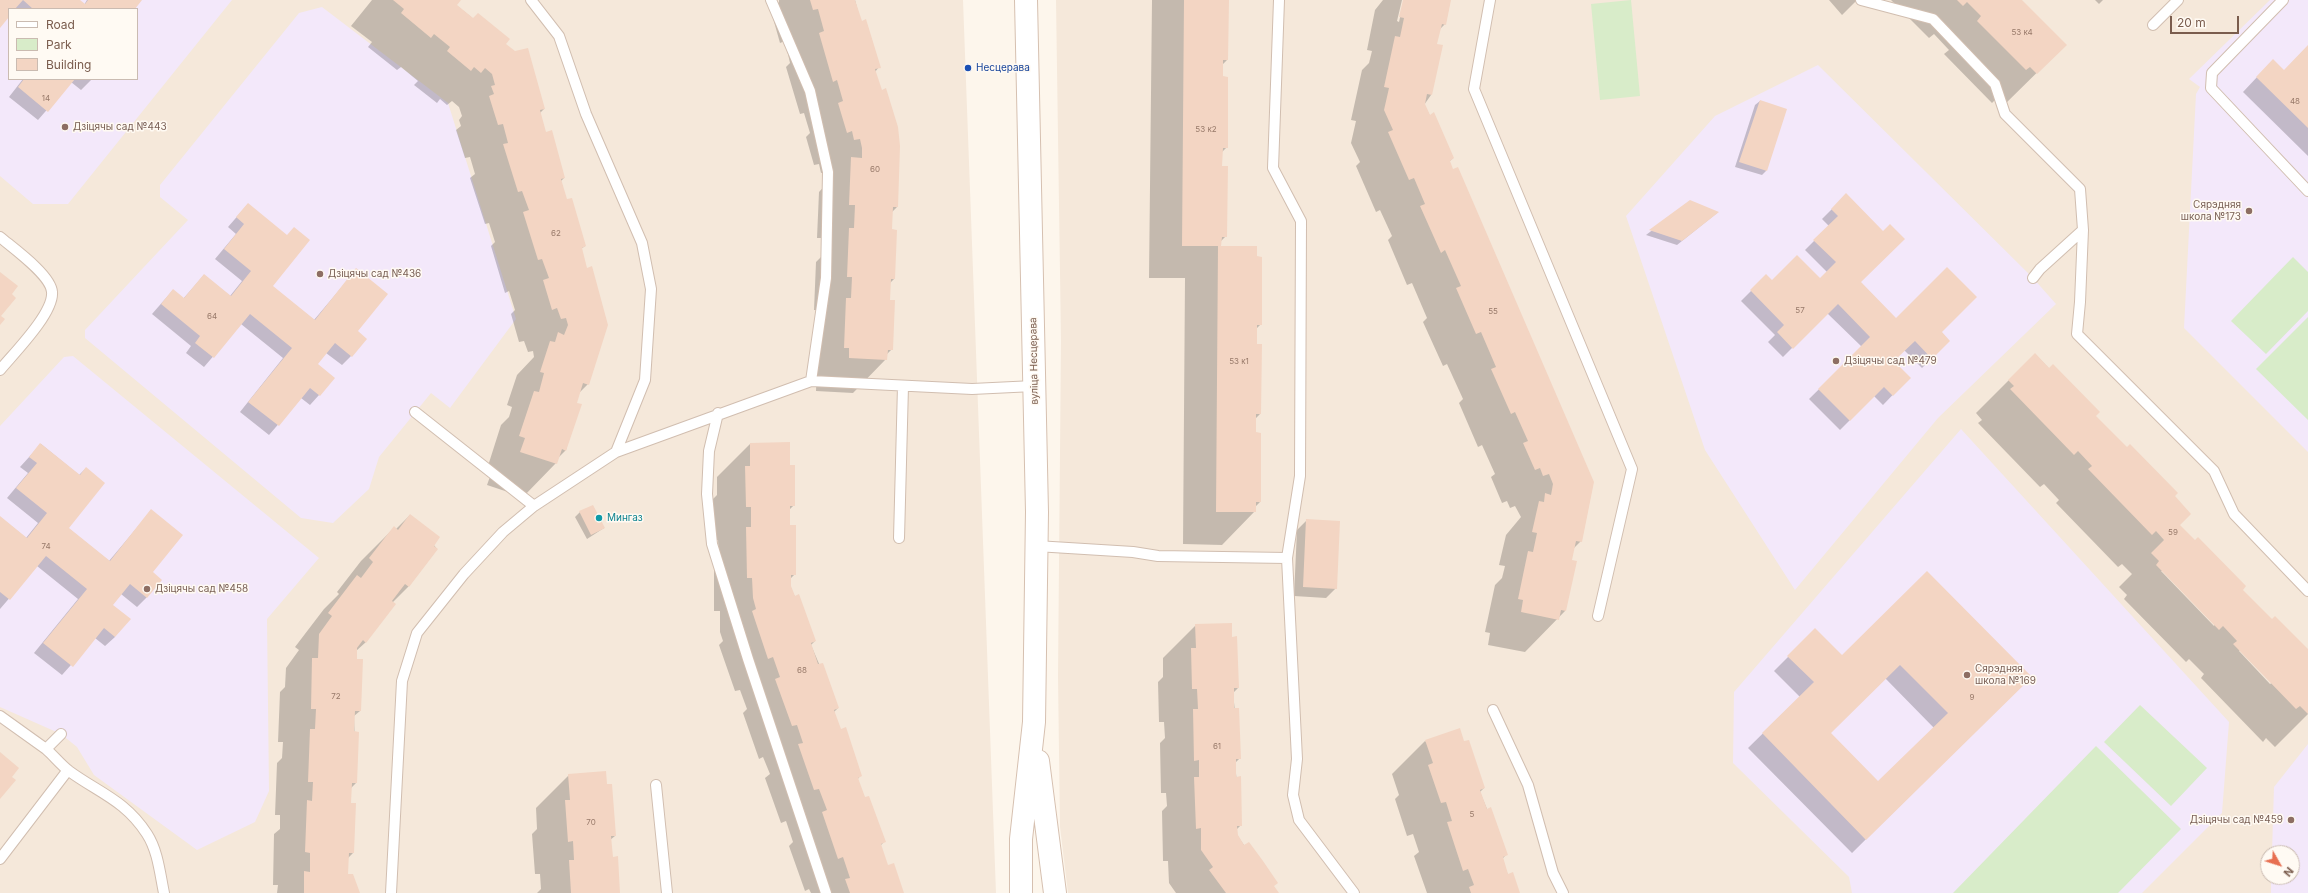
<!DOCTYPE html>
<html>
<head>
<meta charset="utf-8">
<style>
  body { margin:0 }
  #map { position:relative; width:2308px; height:893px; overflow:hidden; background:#fdf6ec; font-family:Inter,sans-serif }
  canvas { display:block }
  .legend { position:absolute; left:8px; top:8px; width:130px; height:72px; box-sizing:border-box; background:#fffaf3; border:1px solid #cabbb1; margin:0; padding:5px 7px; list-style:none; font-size:12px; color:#7a5c4d }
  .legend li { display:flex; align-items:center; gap:8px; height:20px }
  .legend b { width:20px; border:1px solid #cabbb1 }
  .north { position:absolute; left:2260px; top:845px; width:40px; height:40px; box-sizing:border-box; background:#fffaf3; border:1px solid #cabbb1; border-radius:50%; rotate:129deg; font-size:11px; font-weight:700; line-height:16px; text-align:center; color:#7a5c4d }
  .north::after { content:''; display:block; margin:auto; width:14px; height:18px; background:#e76f51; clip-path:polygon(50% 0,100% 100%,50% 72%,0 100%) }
  .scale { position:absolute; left:2170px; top:16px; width:69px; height:18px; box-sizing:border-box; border:2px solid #7a5c4d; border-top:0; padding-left:5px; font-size:12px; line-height:14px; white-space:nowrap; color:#7a5c4d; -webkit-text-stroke:3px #fffaf3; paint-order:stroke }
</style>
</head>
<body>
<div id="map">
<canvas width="2308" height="893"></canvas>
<ul class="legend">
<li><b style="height:5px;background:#fff"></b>Road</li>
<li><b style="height:11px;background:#d8ecc9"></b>Park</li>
<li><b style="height:11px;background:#f3d5c3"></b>Building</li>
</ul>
<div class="north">N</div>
<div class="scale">20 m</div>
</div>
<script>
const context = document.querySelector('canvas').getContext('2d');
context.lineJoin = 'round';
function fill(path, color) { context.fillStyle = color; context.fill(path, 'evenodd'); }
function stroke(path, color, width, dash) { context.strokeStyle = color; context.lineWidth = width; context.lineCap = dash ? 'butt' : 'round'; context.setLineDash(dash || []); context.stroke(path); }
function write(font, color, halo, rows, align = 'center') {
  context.font = font + ' Inter,sans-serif'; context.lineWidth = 3; context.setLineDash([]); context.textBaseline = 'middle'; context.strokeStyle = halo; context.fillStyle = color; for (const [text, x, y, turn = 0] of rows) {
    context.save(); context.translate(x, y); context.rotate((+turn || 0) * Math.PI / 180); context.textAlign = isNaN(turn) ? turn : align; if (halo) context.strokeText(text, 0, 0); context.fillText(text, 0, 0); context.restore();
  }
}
const residential = new Path2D(`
  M0,0H963L996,893H0ZM9,9H137V79H9Z
  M1056,0H2308V893H1068L1060,827L1058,676L1061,341ZM2268,853H2292V877H2268Z`);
const education = new Path2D(`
  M0,0H232L68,204H33L0,176ZM9,9H137V79H9Z
  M2270,0H2308V452L2184,328L2196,94L2200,87L2189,79Z
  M322,7L448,103L516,319L450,408L431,393L379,457L369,489L333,523L301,518L85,338V330L188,220L160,197V185L299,13Z
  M1818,65L2033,278L2056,304L1938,418L1795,590L1705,450L1626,216L1715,116Z
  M73,356L319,558L267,619L269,791L255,822L197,850L94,775L77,747L61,734L0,707V426L64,357Z
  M1961,429L2229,722L2222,813L2142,893H1852L1849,877L1733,763L1734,692Z
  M2308,744V893H2271V877H2292V853H2272L2274,787Z`);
const green = new Path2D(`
  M1631,0L1640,96L1600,100L1591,4Z
  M2293,257L2308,272V311L2266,354L2231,321Z
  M2308,317V420L2256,369Z
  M2140,705L2207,768L2171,806L2104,742Z
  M2096,746L2181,829L2118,893H1953Z`);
const shadow = new Path2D(`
  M0,0H78L84,5L87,0H141L134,9H9V15L0,26Z
  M372,0H459L456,5L505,44L544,109L540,113L545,133L564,178L561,181L566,201L585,246L581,249L588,384L578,394L566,450L558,458L556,463L523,497L487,485L492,471L487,469L501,425L509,417L512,407L507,405L517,375L534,357L533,351L528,352L524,341L519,342L511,314L515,310L509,291L505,293L491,246L495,242L489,223L485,224L470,178L475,174L470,157L465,158L456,130L461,126L459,120L462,116L459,107L452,101L447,105L440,99L437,103L414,85L418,81L401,67L397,70L368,47L372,42L351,26Z
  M779,0H855L861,22L879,67L875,72L897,207L892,212L891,230L895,278L889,284L892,349L887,354L886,359L853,393L816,391L819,310H814L816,262L821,257L822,238H817L819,192L829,181L827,171L821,173L819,164L814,165L806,137L810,133L804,113L800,114L786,67L790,63L785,41L780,43L773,18L777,13L775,7L779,2Z
  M1152,0H1228L1227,60L1222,65L1227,147L1221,153L1226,236L1220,242V247L1261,324L1256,329V345L1260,414L1255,419L1260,502L1255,507V511L1222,545L1183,544L1185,278H1149Z
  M1383,0H1402L1397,21L1399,22L1404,0H1450L1445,24L1439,30L1436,45L1431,95L1424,105L1453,158L1449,162L1581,541L1573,549L1565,611L1525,652L1488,645L1490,633L1485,632L1495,585L1502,578L1505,566L1499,565L1506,535L1521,517L1515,506L1510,508L1507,501L1502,503L1491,477L1495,474L1482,445L1478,447L1459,403L1463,399L1447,364L1443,366L1423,322L1427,318L1412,283L1407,285L1388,240L1392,236L1380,210L1376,212L1356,166L1360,162L1351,143L1356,121L1351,120L1362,70L1369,63L1372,51L1367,50L1375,10Z
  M1829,0H1857L1842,15Z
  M1891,0H2020L2065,45L2003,106L1996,99L1992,103L1944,54L1949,50L1934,34L1929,38Z
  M2095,0H2103L2099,4Z
  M2308,46V156L2243,92L2259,75L2284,71Z
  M23,79H92L81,90L71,82L38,120L9,97Z
  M1760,101L1766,171L1762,175L1735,167L1755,105Z
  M1846,195L1860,282L1896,320L1941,332L1949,341L1922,368L1904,350L1893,361L1909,378L1883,405L1874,396L1840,430L1809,399L1862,347L1827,313L1783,357L1768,342L1775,335L1741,301L1766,276L1772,282L1820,279L1827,272L1805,250L1829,226L1822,219Z
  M1690,201L1717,213L1677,245L1646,235Z
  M248,204L271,286L314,320L357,269L356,331L351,356L342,365L326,353L316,364L319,395L310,405L301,398L269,435L240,412L283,358L241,324L204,367L186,353L191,346L152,314L173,290L183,299L204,275L230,296L242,281L215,259L236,234L228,227Z
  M2035,354L2173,496L2179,525L2272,621L2308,651V714L2275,747L2266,738L2263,742L2201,678L2204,674L2189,659L2186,662L2124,599L2127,595L2119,587L2132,574L2122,564L2118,567L2056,503L2059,500L2044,484L2040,487L1978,423L1982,420L1976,413ZM2161,571H2163L2215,624L2214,626ZM2240,650L2272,683L2270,684L2239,651Z
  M41,444L79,475L86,468L68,528L109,561L151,511V572L147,597L137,607L121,594L112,605L115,637L105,646L95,638L62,675L34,653L78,599L37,566L0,609V517L26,538L38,523L7,498L28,473L20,467Z
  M750,444L789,466L794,505L789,510V526L795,574L790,579V586L815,641L811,645L838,708L834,712L840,731L861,775L857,780L884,842L880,846L887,866L903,893H811L809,889L805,891L789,846L793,842L786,821L781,823L765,778L770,774L763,757L759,759L743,713L747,709L740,690L735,691L719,645L723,641L720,632V611H714V561L719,556L718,540H713L712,500L717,495V477Z
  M580,512L604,528L587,539L575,517Z
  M410,515L437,549L408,587L392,603L366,642L356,651L360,711L354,716L356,783L351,788L350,804H355L353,853L348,858L347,875L359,893H277L278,885H273L274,834L280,829V815H275L277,763L282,758L283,742H278L280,692L285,687L286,668L299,650L295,647L324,609L339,594L337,592L361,561L394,528L396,529Z
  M1307,520L1336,588L1326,598L1294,596L1297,530Z
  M1196,625L1231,638L1238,688L1233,693L1240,758L1235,763L1241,825L1236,830L1237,835L1277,893H1176L1169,883L1168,861H1163L1162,811L1167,806L1166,793H1161L1160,743L1165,738L1164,722H1159L1158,682L1163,677V658Z
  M1815,630L1842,657L2030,677L1852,853L1748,748L1800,697L1774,671ZM1885,678L1934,728L1878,783L1829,733Z
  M1425,741L1484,788L1480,792L1506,855L1502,859L1508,875L1519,893H1427L1414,856L1419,852L1413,834L1407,836L1395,799L1399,795L1392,774Z
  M569,775L606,786L615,836L610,840L612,858L619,893H537L541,889L540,874H535L532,834L537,829L536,808Z`);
const building = new Path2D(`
  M0,0H80L85,4L88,0H142L135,9H33L23,0L15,9H9V17L0,28Z
  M393,0H461L457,5L473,18L478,13L510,39L506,44L515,51L528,48L545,109L540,110L546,132L552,130L565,178L561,179L567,199L572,198L586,246L582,248L587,268L592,266L608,325L589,385L583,383L577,403L582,404L566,451L562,449L557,464L520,452L525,438L519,436L534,391L539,392L544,373L540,372L550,341L555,342L558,332L564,335L568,325L566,318L561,319L557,308L552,310L543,280L549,278L542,259L538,260L523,212L529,210L522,191L518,192L503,144L508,143L503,124L498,125L489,96L494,94L491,86L495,85L492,74L485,68L481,73L474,67L471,71L447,51L450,47L434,34L431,38L401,13L404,9Z
  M810,0H855L862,21L866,19L881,68L875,69L882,90L886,88L898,127L900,146L898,207H893L892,229L897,230L895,279H891L890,300H895L893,350H888L887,360L849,358V348H844L846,298H851L852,277H847L849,228H854L855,205H849L851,157L862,158V148L860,139L854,140L852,131L847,133L838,103L843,101L837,80L833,82L819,33L824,31L818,9L813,10Z
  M1184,0H1229L1228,60H1223V76L1228,77V148H1223L1222,166H1228L1227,237H1222L1221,246H1257V256L1262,257V325H1257V344H1262L1261,414H1256V432L1261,433V502H1256V512H1216L1218,246H1182Z
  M1403,0H1451L1446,25L1442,24L1437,44L1443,45L1432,95L1427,94L1425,104L1430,115L1434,112L1454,158L1450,161L1453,169L1458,167L1594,482L1582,542L1576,541L1572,560L1577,561L1566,611L1561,610L1559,620L1521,612L1523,600L1518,599L1528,551L1533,552L1537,533L1532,532L1539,501L1544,502L1545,493L1551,495L1553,484L1549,474L1543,476L1540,468L1535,470L1523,443L1528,441L1515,412L1511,414L1491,369L1496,367L1481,332L1476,334L1456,288L1461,286L1445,250L1441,253L1420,206L1425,204L1414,178L1409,180L1388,132L1393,130L1384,110L1389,88L1384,87L1395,36L1400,37L1404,18L1399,17Z
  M1957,0H2022L2067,45L2037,74L2030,67L2026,70L1977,21L1981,16L1967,2L1963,6Z
  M2308,45V128L2256,77L2273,59L2284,70Z
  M24,79H75L48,112L18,87Z
  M1760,100L1787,109L1767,171L1739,162Z
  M1846,193L1883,231L1890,224L1905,239L1861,282L1896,318L1947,267L1977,297L1942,332L1950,341L1932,359L1915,341L1894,361L1911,378L1893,396L1884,387L1850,421L1818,389L1870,337L1838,304L1793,349L1777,332L1784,325L1750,290L1766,274L1772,280L1797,255L1820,278L1836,262L1813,240L1838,216L1831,209Z
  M1690,200L1719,212L1682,241L1649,230Z
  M248,203L287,235L294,227L310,240L273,286L315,320L356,268L388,294L358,331L367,339L352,357L335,343L318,364L335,378L320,396L310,388L279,426L248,402L292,348L250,314L214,358L195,343L200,336L161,304L173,289L184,298L204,274L231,296L251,271L224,249L244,224L236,217Z
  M0,272L18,286L12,294L16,298L1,316L5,319L0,325Z
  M2035,353L2049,368L2053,364L2100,412L2096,416L2127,447L2130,444L2178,493L2175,496L2191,514L2180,525L2195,540L2198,537L2246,586L2243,590L2272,619L2275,616L2308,649V714L2300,706L2296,709L2233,644L2237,641L2223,626L2219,630L2156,565L2159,561L2151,553L2164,540L2156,531L2152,535L2088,469L2092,466L2078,451L2074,455L2010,389L2014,386L2008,380Z
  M790,442V465H795V506H790V525H796V575H791V586L795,596L799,594L816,641L811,643L818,664L823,663L839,708L834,710L841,729L846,727L862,776L858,778L865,797L869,796L886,842L881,844L888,865L894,863L904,893H850L845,879L850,878L843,857L838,859L822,812L827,810L819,789L814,790L798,744L803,743L797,725L792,726L775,679L780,677L773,657L768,659L752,611L756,609L753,598L752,578H747L746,527H751V507H746L745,466H750V443Z
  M40,443L80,475L86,467L105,483L69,528L110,561L151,509L183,535L153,572L162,580L147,598L130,584L113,605L131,619L115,637L104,628L73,667L43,643L87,589L46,556L10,600L0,592V516L27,538L47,513L16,488L37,463L29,457Z
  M593,505L605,528L591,535L579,511Z
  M410,514L440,537L434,546L438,549L409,587L405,584L392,601L396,604L366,643L363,640L357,648V659H363L362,686L361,711H355L354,731L359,732L358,758L357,783H352L351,803H356L354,853H349L348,874H353L360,893H304V871L310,872V853L305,852L307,800L312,801L313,782H308L310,729H315L316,709H311L312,658H318L319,634L332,616L328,613L357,575L361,578L373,562L369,558L394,526L398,530Z
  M1306,519L1340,521L1337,589L1303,587Z
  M1927,571L2032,677L1866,840L1762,733L1814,682L1787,656L1815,628L1842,655ZM1900,665L1948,713L1878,781L1831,733Z
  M1232,623V637L1237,636L1239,688H1234V708H1239L1241,759H1236V777L1241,776L1242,826H1237L1238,835L1244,845L1249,842L1263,861L1278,883L1274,886L1279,893H1226L1209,870L1213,867L1201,850V828L1196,829L1194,777H1199V760L1194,761L1193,709H1198L1197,689H1192L1191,648H1196L1195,624Z
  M1460,728L1464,741L1469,740L1485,788L1480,790L1487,809L1491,807L1508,855L1503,857L1508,874L1513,872L1520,893H1471L1469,887L1474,885L1468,869L1463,871L1447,822L1452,821L1446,802L1441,803L1428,765L1433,763L1425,740Z
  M0,752L19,768L12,777L16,780L0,799Z
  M606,771L607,784H612L616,836H611L613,857L618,856L620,893H571L569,860H574L573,841L568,842L565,800H570L568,774Z`);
const service = new Path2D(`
  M531,0L559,36L586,114L642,243L651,289L645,380L616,452
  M771,0L810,91L828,172L826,278L811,381
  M1279,0L1273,168L1301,221L1300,476L1287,558
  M1490,0L1474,89L1632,469L1598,616
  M1861,0L1933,19L1995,84L2005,114L2080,189L2083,230L2080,302L2077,334L2214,471L2234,514L2308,591
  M2283,0L2212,73L2211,88L2308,191
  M2153,25L2178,0
  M0,237C13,248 51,275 52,292C54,313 14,353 0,370
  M2033,278L2040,269L2083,230
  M415,412L534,506
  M718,413L709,451L707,494L712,544L748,659L826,893
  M899,538L903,386
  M1036,546L1133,552L1158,556L1287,558L1297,759L1293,795L1299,820L1354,893
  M1493,710L1528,785L1553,873L1563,893
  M0,716L46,749
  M61,734L46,749C54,756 61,765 69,771C99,793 125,800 147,834C158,851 160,874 164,893
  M656,785L667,893
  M0,859L68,770
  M391,893L402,681L417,633L464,574L503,532L534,506L616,452L811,381L972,389L1034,386`);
const secondary = new Path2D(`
  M1038,761L1055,893
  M1021,893V839L1034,722L1037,512L1026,0`);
const markers = [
  [968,68,4,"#1a4fb4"],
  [65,127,4,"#8d6e63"],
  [2249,211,4,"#8d6e63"],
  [320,274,4,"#8d6e63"],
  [1836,361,4,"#8d6e63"],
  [599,518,4,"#0f9aa8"],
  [147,589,4,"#8d6e63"],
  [1967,675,4,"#8d6e63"],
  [2291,820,4,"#8d6e63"]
];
const numberNames = [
  ["53 к4",2022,33],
  ["14",46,99],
  ["48",2295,102],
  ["53 к2",1206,130],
  ["60",875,170],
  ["62",556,234],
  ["57",1800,311],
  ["55",1493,312],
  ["64",212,317],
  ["53 к1",1239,362],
  ["59",2173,533],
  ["74",46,547],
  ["68",802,671],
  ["72",336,697],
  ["9",1972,698],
  ["61",1217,747],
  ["5",1472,815],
  ["70",591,823]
];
const transitNames = [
  ["Несцерава",976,68]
];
const educationNames = [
  ["Дзіцячы сад №443",73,127],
  ["Сярэдняя",2241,205,"right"],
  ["школа №173",2241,217,"right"],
  ["Дзіцячы сад №436",328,274],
  ["Дзіцячы сад №479",1844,361],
  ["Дзіцячы сад №458",155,589],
  ["Сярэдняя",1975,669],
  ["школа №169",1975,681],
  ["Дзіцячы сад №459",2283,820,"right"]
];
const streetNames = [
  ["вуліца Несцерава",1034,361,-91]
];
const cultureNames = [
  ["Мингаз",607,518]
];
fill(residential, '#f5e8da');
fill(education, '#f3e8fa');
fill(green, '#d8ecc9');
fill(shadow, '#0003');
fill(building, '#f3d5c3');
stroke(service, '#d1beb0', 12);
stroke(secondary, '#d6c0b0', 24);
stroke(service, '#fff', 10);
stroke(secondary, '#fff', 22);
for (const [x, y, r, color] of markers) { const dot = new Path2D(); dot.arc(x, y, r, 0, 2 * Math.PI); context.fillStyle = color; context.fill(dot); stroke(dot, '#fffaf3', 1.5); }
write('8px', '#987a6a', null, numberNames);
write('10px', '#164399', '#fffaf3', transitNames, 'left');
write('10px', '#785e54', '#fffaf3', educationNames, 'left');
write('10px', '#7a5c4d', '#fffaf3', streetNames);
write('10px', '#0d838f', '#fffaf3', cultureNames, 'left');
</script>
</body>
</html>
